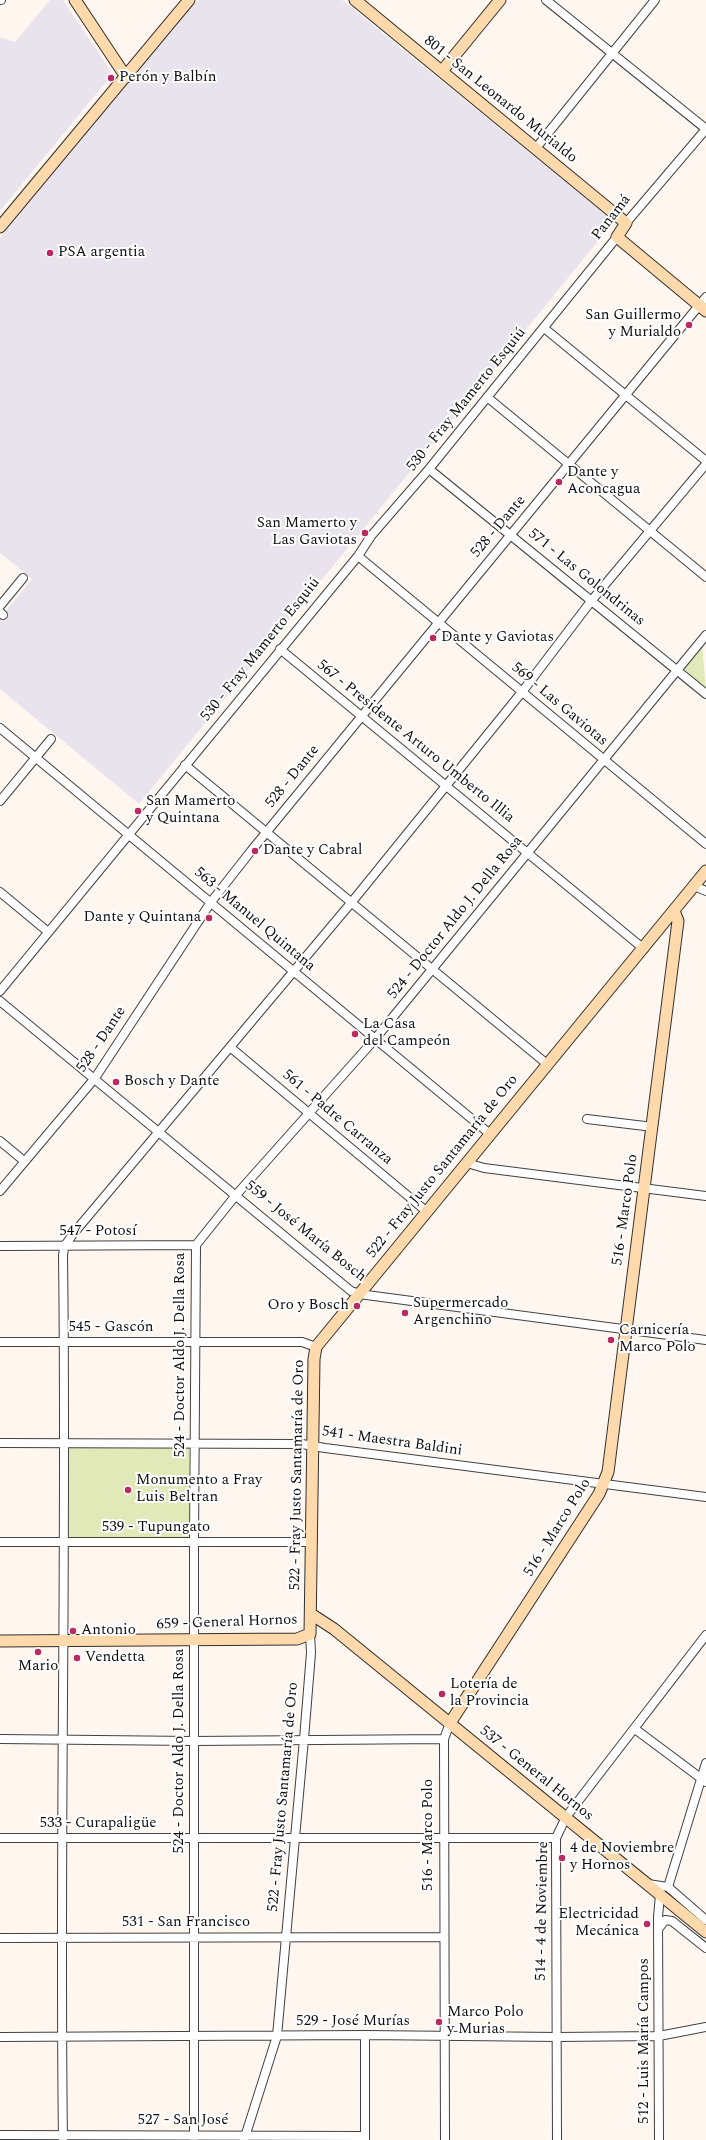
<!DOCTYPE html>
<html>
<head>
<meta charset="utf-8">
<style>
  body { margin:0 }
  canvas { display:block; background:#fff7ef }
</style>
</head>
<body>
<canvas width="706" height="2140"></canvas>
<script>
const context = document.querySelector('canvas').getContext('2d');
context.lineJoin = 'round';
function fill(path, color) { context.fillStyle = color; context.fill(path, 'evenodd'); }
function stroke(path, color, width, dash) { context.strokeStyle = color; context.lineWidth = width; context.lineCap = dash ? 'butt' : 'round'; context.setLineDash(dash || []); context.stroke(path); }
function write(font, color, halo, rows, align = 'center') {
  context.font = font + ' Spectral,serif'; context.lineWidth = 4; context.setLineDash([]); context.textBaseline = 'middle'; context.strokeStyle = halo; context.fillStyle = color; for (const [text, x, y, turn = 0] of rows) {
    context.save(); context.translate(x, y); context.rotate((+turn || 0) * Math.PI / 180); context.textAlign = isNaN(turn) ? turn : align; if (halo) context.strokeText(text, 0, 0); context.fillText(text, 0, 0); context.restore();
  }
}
const industrial = new Path2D(`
  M50,0H63L111,71L110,77L0,211V37L15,42Z
  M198,0H342L611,219L612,224L139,804L0,689V618L32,579L0,553V238Z`);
const green = new Path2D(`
  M702,643L706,690L682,669Z
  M68,1446H189V1537H69Z`);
const street = new Path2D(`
  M0,0H1
  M546,0L706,129
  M536,148L655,0
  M626,223L706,129
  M544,328L706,461
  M487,397L706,577
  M429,469L706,694
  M358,556L706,844
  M0,606L23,578
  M0,612L3,615
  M280,649L644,949
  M0,728L490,1134
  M185,765L547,1064
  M0,801L51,739
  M694,886L706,891
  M0,892L47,931
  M0,991L358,556L371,536L429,469L617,237
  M0,1001L351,1291L359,1294L706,1340
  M230,1047L426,1211
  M587,1119L653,1127
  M0,1141L24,1161
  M467,1163L484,1168L706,1196
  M0,1191L95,1078L211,902L251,851L706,297
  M0,1246L196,1245
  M0,1342H302L316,1347
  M0,1443L302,1444L325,1448L706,1497
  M0,1542H311
  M635,1729L706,1782
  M0,1739L193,1741L444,1739
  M0,1838H556
  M648,1884L668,1887L706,1920
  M668,1887L706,1763
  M659,1928L665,1920L672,1921L706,1948
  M0,1938L444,1937
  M0,2037L365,2035L557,2037L659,2036L706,2027
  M0,2135L365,2136
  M63,2140C59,1845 67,1550 63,1256L64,1247L73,1234L351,903L522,692L592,600L706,464
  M194,2140V1542L196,1245L236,1195L375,1039L706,635
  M244,2140L277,2036L304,1739L311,1653L310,1634
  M365,2140V2035
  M445,2140L444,1739L450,1723
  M557,2140L556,1838L566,1817L706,1635
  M659,2140L658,1917L660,1895`);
const secondary = new Path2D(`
  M75,0L126,77
  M355,0L626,223L617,237L706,311
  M442,71L500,0
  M0,227L189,0
  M311,1614L334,1629L706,1932
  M0,1641L297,1639L310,1634L314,1359L316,1347L706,871
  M450,1723L599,1494L608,1472L678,921L674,911`);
const markers = [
  [111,78,4,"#bc2861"],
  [50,253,4,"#bc2861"],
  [689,325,4,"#bc2861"],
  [559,482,4,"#bc2861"],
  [365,533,4,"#bc2861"],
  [433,638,4,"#bc2861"],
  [138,811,4,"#bc2861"],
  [255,851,4,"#bc2861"],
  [209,918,4,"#bc2861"],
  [355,1034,4,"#bc2861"],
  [116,1082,4,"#bc2861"],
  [357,1306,4,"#bc2861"],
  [405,1313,4,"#bc2861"],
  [611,1340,4,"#bc2861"],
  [128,1490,4,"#bc2861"],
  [73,1631,4,"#bc2861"],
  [38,1652,4,"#bc2861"],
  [77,1658,4,"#bc2861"],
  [442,1694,4,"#bc2861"],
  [562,1858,4,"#bc2861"],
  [647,1924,4,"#bc2861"],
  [439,2022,4,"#bc2861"]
];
const poiNames = [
  ["Perón y Balbín",119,78],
  ["PSA argentia",58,253],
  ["San Guillermo",681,316,"right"],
  ["y Murialdo",681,333,"right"],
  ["Dante y",567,473],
  ["Aconcagua",567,490],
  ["San Mamerto y",357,524,"right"],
  ["Las Gaviotas",357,541,"right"],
  ["Dante y Gaviotas",441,638],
  ["San Mamerto",146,802],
  ["y Quintana",146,819],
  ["Dante y Cabral",263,851],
  ["Dante y Quintana",201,918,"right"],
  ["La Casa",363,1025],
  ["del Campeón",363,1042],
  ["Bosch y Dante",124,1082],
  ["Supermercado",413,1304],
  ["Argenchino",413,1321],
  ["Oro y Bosch",349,1306,"right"],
  ["Carnicería",619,1331],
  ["Marco Polo",619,1348],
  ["Monumento a Fray",136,1481],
  ["Luis Beltran",136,1498],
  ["Antonio",81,1631],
  ["Vendetta",85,1658],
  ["Mario",38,1667,"center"],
  ["Lotería de",450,1685],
  ["la Provincia",450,1702],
  ["4 de Noviembre",570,1849],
  ["y Hornos",570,1866],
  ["Electricidad",639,1915,"right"],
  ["Mecánica",639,1932,"right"],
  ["Marco Polo",447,2013],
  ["y Murias",447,2030]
];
const streetNames = [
  ["801 - San Leonardo Murialdo",500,100,39],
  ["Panamá",612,218,-52],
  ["530 - Fray Mamerto Esquiú",467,400,-51],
  ["528 - Dante",499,527,-50],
  ["571 - Las Golondrinas",586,578,39],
  ["530 - Fray Mamerto Esquiú",261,650,-51],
  ["569 - Las Gaviotas",559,705,40],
  ["567 - Presidente Arturo Umberto Illia",415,742,39],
  ["528 - Dante",293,777,-51],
  ["524 - Doctor Aldo J. Della Rosa",456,918,-51],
  ["563 - Manuel Quintana",254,920,40],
  ["528 - Dante",102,1040,-56],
  ["561 - Padre Carranza",337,1118,40],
  ["522 - Fray Justo Santamaría de Oro",443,1167,-51],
  ["516 - Marco Polo",626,1210,-82],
  ["547 - Potosí",98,1232],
  ["559 - José María Bosch",305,1232,39],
  ["545 - Gascón",111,1328],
  ["524 - Doctor Aldo J. Della Rosa",181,1355,-90],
  ["541 - Maestra Baldini",392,1442,8],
  ["522 - Fray Justo Santamaría de Oro",298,1475,-89],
  ["539 - Tupungato",156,1528],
  ["516 - Marco Polo",558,1528,-58],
  ["659 - General Hornos",227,1623,-2],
  ["524 - Doctor Aldo J. Della Rosa",180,1751,-90],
  ["537 - General Hornos",536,1774,39],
  ["522 - Fray Justo Santamaría de Oro",284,1797,-85],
  ["533 - Curapaligüe",98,1824],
  ["516 - Marco Polo",429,1835,-90],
  ["514 - 4 de Noviembre",543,1911,-89],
  ["531 - San Francisco",186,1923],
  ["529 - José Murías",353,2022],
  ["512 - Luis María Campos",645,2041,-90],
  ["527 - San José",183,2121]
];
fill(industrial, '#e8e3ed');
fill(green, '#e2e9b9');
stroke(street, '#414141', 10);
stroke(secondary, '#303030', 13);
stroke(street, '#fff', 8);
stroke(secondary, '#fed9ac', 11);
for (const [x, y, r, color] of markers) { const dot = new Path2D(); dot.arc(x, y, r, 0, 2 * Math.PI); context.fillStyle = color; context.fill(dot); stroke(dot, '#fff', 1.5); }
write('15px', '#0e0e0e', '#fff', poiNames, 'left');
write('15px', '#0e0e0e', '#fff', streetNames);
</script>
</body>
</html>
